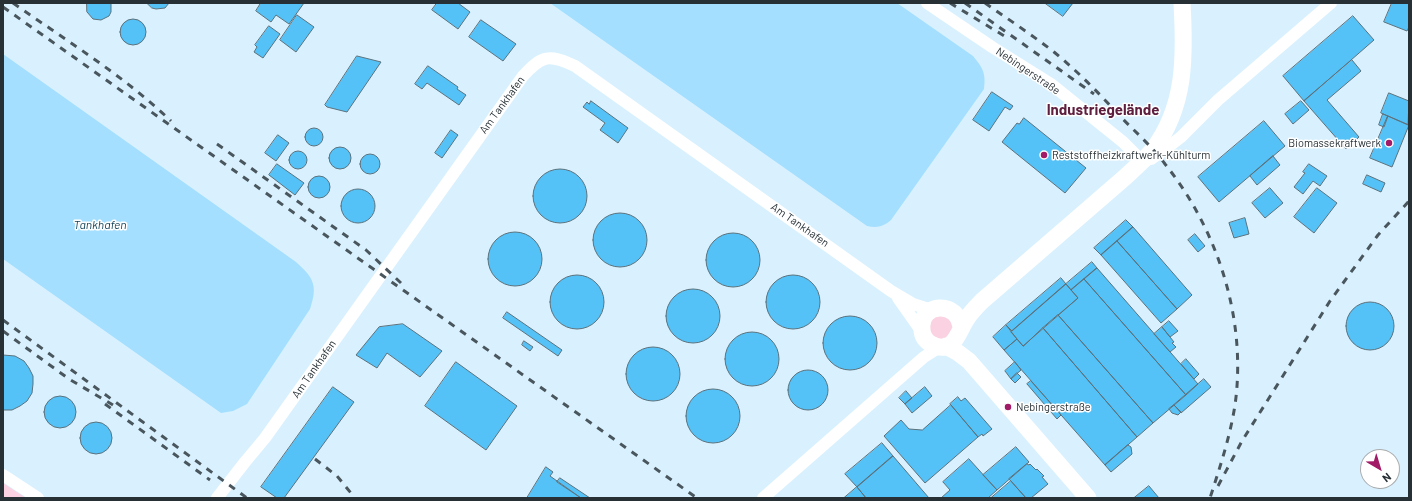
<!DOCTYPE html>
<html>
<head>
<meta charset="utf-8">
<style>
  body { margin:0 }
  #map { position:relative; width:1412px; height:501px; overflow:hidden; background:#d9f1fe; font-family:Barlow,sans-serif }
  canvas { display:block }
  .frame { position:absolute; inset:0; border:4px solid #273035; pointer-events:none }
  .north { position:absolute; left:1360px; top:449px; width:40px; height:40px; box-sizing:border-box; background:#fff; border:1px solid #a9acae; border-radius:50%; rotate:142deg; font-size:11px; font-weight:700; line-height:16px; text-align:center; color:#273035 }
  .north::after { content:''; display:block; margin:auto; width:14px; height:18px; background:#a21b66; clip-path:polygon(50% 0,100% 100%,50% 72%,0 100%) }
</style>
</head>
<body>
<div id="map">
<canvas width="1412" height="501"></canvas>
<div class="frame"></div>
<div class="north">N</div>
</div>
<script>
const context = document.querySelector('canvas').getContext('2d');
context.lineJoin = 'round';
function fill(path, color) { context.fillStyle = color; context.fill(path, 'evenodd'); }
function stroke(path, color, width, dash) { context.strokeStyle = color; context.lineWidth = width; context.lineCap = dash ? 'butt' : 'round'; context.setLineDash(dash || []); context.stroke(path); }
function write(font, color, halo, rows, align = 'center') {
  context.font = font + ' Barlow,sans-serif'; context.lineWidth = 3; context.setLineDash([]); context.textBaseline = 'middle'; context.strokeStyle = halo; context.fillStyle = color; for (const [text, x, y, turn = 0] of rows) {
    context.save(); context.translate(x, y); context.rotate((+turn || 0) * Math.PI / 180); context.textAlign = isNaN(turn) ? turn : align; if (halo) context.strokeText(text, 0, 0); context.fillText(text, 0, 0); context.restore();
  }
}
const green = new Path2D(`
  M947,315L954,326L946,340L933,339L928,324L933,316Z
  M3,483L26,498H3Z`);
const water = new Path2D(`
  M550,3H897L973,56C983,68 986,73 984,89L891,220C883,227 877,228 867,226Z
  M3,54L296,262C314,278 318,286 310,309L247,404L233,411L221,413L3,259Z`);
const building = new Path2D(`
  M87,3H111V12L109,16L101,20L93,19L87,12Z
  M147,3H169L165,8L156,9L152,8Z
  M261,3H304L289,24L276,15L271,22L256,11Z
  M437,3H458L470,12L458,29L432,10Z
  M1045,3H1073L1063,16Z
  M1392,3H1409V27L1407,31L1384,22Z
  M297,15L314,27L296,52L280,40Z
  M1353,16L1374,40L1304,101L1283,76Z
  M120 32a13 13 0 1 1 26 0a13 13 0 1 1-26 0Z
  M481,20L516,44L503,61L469,37Z
  M269,26L280,34L263,58L254,52L257,47L255,45Z
  M357,56L381,62L347,112L327,107L325,105Z
  M1352,60L1361,71L1327,100L1359,137L1346,149L1304,101Z
  M428,66L458,87L457,89L466,95L459,105L427,83L422,89L415,84Z
  M992,92L1013,106L1010,110L1005,107L989,131L973,120Z
  M1389,93L1409,101L1408,125L1381,113Z
  M591,101L628,128L618,143L600,130L605,123L583,107L587,102L589,104Z
  M1301,101L1309,110L1293,124L1285,114Z
  M1383,114L1388,116L1384,127L1379,125Z
  M1388,116L1409,125L1392,167L1370,158Z
  M1024,118L1086,168L1065,193L1002,142L1017,123L1019,124Z
  M1264,121L1285,146L1219,202L1198,177Z
  M305 137a9 9 0 1 1 18 0a9 9 0 1 1-18 0Z
  M451,130L458,135L442,158L435,153Z
  M278,135L289,143L276,161L265,153Z
  M329 158a11 11 0 1 1 22 0a11 11 0 1 1-22 0Z
  M289 160a9 9 0 1 1 18 0a9 9 0 1 1-18 0Z
  M360 164a10 10 0 1 1 20 0a10 10 0 1 1-20 0Z
  M1273,156L1280,165L1257,185L1250,176Z
  M277,164L304,183L295,195L269,175Z
  M1309,164L1327,176L1320,186L1313,181L1303,194L1294,187L1305,173L1303,172Z
  M533 196a27 27 0 1 1 54 0a27 27 0 1 1-54 0Z
  M1367,175L1385,183L1381,192L1363,184Z
  M308 187a11 11 0 1 1 22 0a11 11 0 1 1-22 0Z
  M1270,188L1283,203L1265,218L1252,203Z
  M1317,188L1337,203L1314,233L1294,217Z
  M341 206a17 17 0 1 1 34 0a17 17 0 1 1-34 0Z
  M593 240a27 27 0 1 1 54 0a27 27 0 1 1-54 0Z
  M1245,218L1249,234L1234,238L1229,223Z
  M1126,220L1133,227L1101,255L1094,248Z
  M1133,227L1192,295L1177,309L1117,241Z
  M488 259a27 27 0 1 1 54 0a27 27 0 1 1-54 0Z
  M706 260a27 27 0 1 1 54 0a27 27 0 1 1-54 0Z
  M1195,234L1205,246L1198,252L1188,240Z
  M1117,241L1177,309L1161,323L1101,255Z
  M1092,262L1097,268L1071,290L1066,284Z
  M1097,268L1198,384L1186,395L1084,279Z
  M766 302a27 27 0 1 1 54 0a27 27 0 1 1-54 0Z
  M550 302a27 27 0 1 1 54 0a27 27 0 1 1-54 0Z
  M1061,278L1066,284L1012,331L1006,325Z
  M1084,279L1186,395L1153,423L1058,315L1078,298L1071,290Z
  M1066,284L1078,298L1023,346L1011,332Z
  M666 316a27 27 0 1 1 54 0a27 27 0 1 1-54 0Z
  M1346 326a24 24 0 1 1 48 0a24 24 0 1 1-48 0Z
  M507,312L562,350L558,356L503,318Z
  M1058,315L1153,423L1137,437L1043,328Z
  M823 343a27 27 0 1 1 54 0a27 27 0 1 1-54 0Z
  M1169,321L1178,331L1170,337L1162,327Z
  M403,324L442,351L420,377L387,353L377,368L356,355L379,327Z
  M1006,325L1017,339L1004,350L993,337Z
  M1162,327L1174,342L1172,343L1176,347L1170,352L1154,334Z
  M1043,328L1137,437L1105,465L1004,350L1017,339L1023,346Z
  M725 359a27 27 0 1 1 54 0a27 27 0 1 1-54 0Z
  M524,341L533,347L530,351L522,345Z
  M626 374a27 27 0 1 1 54 0a27 27 0 1 1-54 0Z
  M3,355L15,356L24,361L29,368L33,376V384L32,393L27,401L20,406L12,410H3Z
  M1186,359L1199,374L1194,379L1181,364Z
  M456,362L517,406L486,450L425,406Z
  M1015,362L1021,370L1011,379L1005,371Z
  M788 390a20 20 0 1 1 40 0a20 20 0 1 1-40 0Z
  M1017,373L1021,377L1015,383L1011,379Z
  M1204,379L1211,387L1181,413L1174,405Z
  M1031,381L1061,415L1057,419L1027,384Z
  M333,387L354,402L284,498H277L261,487Z
  M925,387L932,396L912,413L905,404Z
  M686 416a27 27 0 1 1 54 0a27 27 0 1 1-54 0Z
  M906,391L912,398L905,404L899,398Z
  M44 412a16 16 0 1 1 32 0a16 16 0 1 1-32 0Z
  M958,397L961,401L965,398L992,429L983,436L982,434L978,437L950,404Z
  M951,405L978,437L925,483L884,436L901,420L909,429L922,430Z
  M1174,405L1181,412L1178,415L1172,413L1169,409Z
  M80 438a16 16 0 1 1 32 0a16 16 0 1 1-32 0Z
  M882,443L893,456L857,487L845,474Z
  M1128,445L1131,447L1132,454L1111,472L1105,465Z
  M1016,447L1029,462L997,490L983,475Z
  M893,456L929,498H866L857,487Z
  M969,459L997,490L988,498H941L950,490L943,482Z
  M1027,464L1029,465L1030,464L1036,470L1037,469L1044,476L1042,477L1048,484L1031,498H1026L1009,479Z
  M546,467L553,472L550,476L581,498H527Z
  M560,478L590,498H581L557,482Z
  M1011,481L1026,498H991Z
  M1149,486L1159,498H1134Z
  M857,487L866,498H844Z`);
const street = new Path2D(`
  M927,3L992,47L1051,84L1123,142L1142,161L1151,159L1168,147L1181,137L1218,100L1331,3
  M898,298L922,332
  M3,475L38,498
  M217,498L245,462L265,438L523,76C542,55 549,54 575,66L891,291L913,304L932,310
  M763,498L924,357L940,347`);
const secondary = new Path2D(`
  M961,329C960,300 919,302 922,329C922,336 926,341 931,344C954,356 958,332 966,320C970,313 976,307 982,301L1123,179C1133,170 1143,161 1152,151C1186,107 1185,56 1182,3
  M946,346L957,352L969,361L1088,498`);
const rail = new Path2D(`
  M13,3C67,41 124,76 171,121
  M950,3L1006,37
  M965,3L1094,94
  M985,3C1008,19 1032,35 1054,52C1077,71 1097,91 1117,113C1133,130 1151,145 1165,164C1218,230 1247,320 1235,405C1230,437 1220,467 1210,498
  M3,7L697,498
  M217,144L366,250L401,283
  M3,320L247,498
  M3,331L69,379L113,405
  M105,404L210,480
  M315,459L337,476L355,498
  M1218,486L1242,441L1330,301L1378,235L1409,201`);
const markers = [
  [1389,143,4,"#a21b66"],
  [1044,155,4,"#a21b66"],
  [1008,407,4,"#a21b66"]
];
const streetNames = [
  ["Nebingerstraße",1028,71,34],
  ["Am Tankhafen",502,105,-54],
  ["Am Tankhafen",800,225,35],
  ["Am Tankhafen",314,369,-55]
];
const poiNames = [
  ["Biomassekraftwerk",1381,143,"right"],
  ["Reststoffheizkraftwerk-Kühlturm",1052,155],
  ["Nebingerstraße",1016,407]
];
const waterNames = [
  ["Tankhafen",100,225]
];
const districtNames = [
  ["Industriegelände",1103,110]
];
fill(green, '#fad2e1');
fill(water, '#a4dfff');
fill(building, '#54c2f7');
stroke(building, '#5c717c', 1);
stroke(street, '#fff', 12);
stroke(secondary, '#fff', 17);
stroke(rail, '#4a565d', 3, [7, 7]);
for (const [x, y, r, color] of markers) { const dot = new Path2D(); dot.arc(x, y, r, 0, 2 * Math.PI); context.fillStyle = color; context.fill(dot); stroke(dot, '#fff', 1.5); }
write('11px', '#273035', '#fff', streetNames);
write('11px', '#273035', '#fff', poiNames, 'left');
write('italic 12px', '#0e3e54', '#fff', waterNames);
write('bold 15px', '#5e1e3e', '#fff', districtNames);
</script>
</body>
</html>
